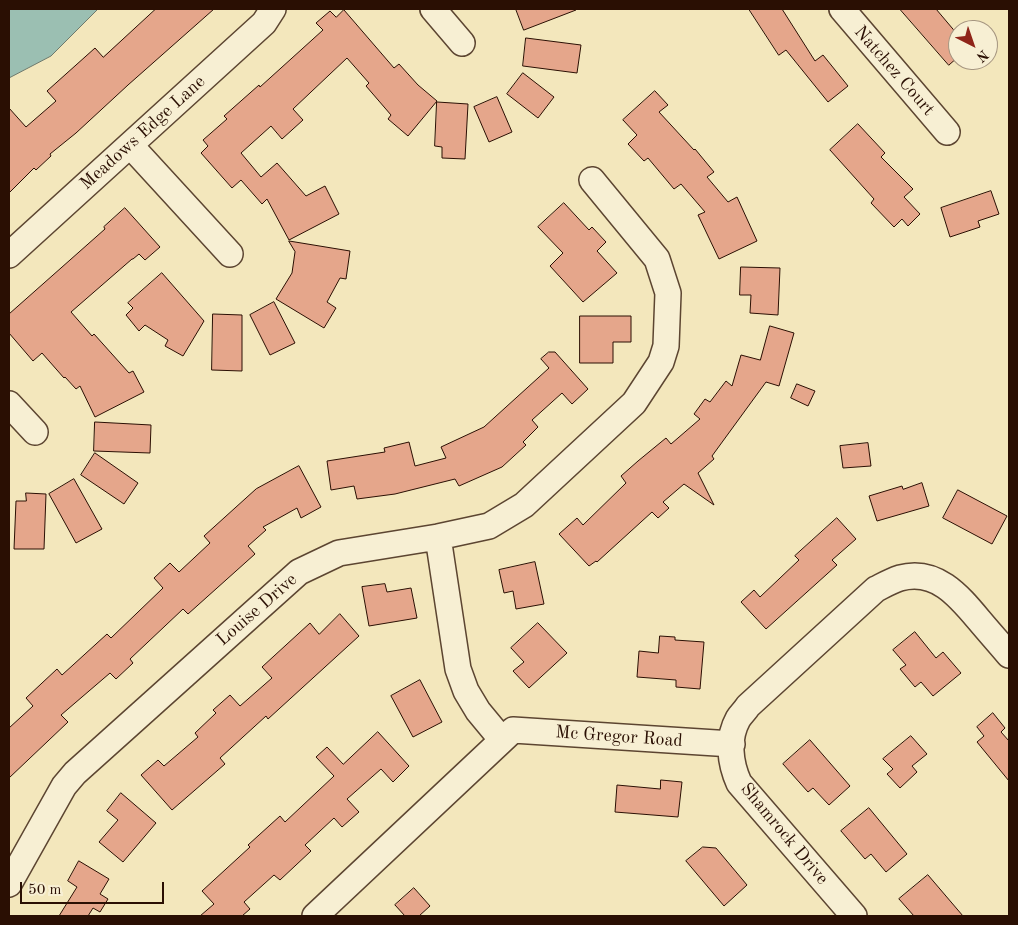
<!DOCTYPE html>
<html>
<head>
<meta charset="utf-8">
<style>
  body { margin:0 }
  #map { position:relative; width:1018px; height:925px; overflow:hidden; background:#f3e7bc; font-family:"Old Standard TT",serif }
  canvas { display:block }
  .frame { position:absolute; inset:0; border:10px solid #2a0f03; pointer-events:none }
  .north { position:absolute; left:948px; top:20px; width:50px; height:50px; box-sizing:border-box; background:#f7efd3; border:1px solid #a59580; border-radius:50%; rotate:139deg; font-size:14px; font-weight:700; line-height:20px; text-align:center; color:#2a0f03 }
  .north::after { content:''; display:block; margin:auto; width:18px; height:22px; background:#8f2418; clip-path:polygon(50% 0,100% 100%,50% 72%,0 100%) }
  .scale { position:absolute; left:20px; top:882px; width:144px; height:22px; box-sizing:border-box; border:2px solid #2a0f03; border-top:0; padding-left:6px; font-size:15px; line-height:18px; white-space:nowrap; color:#2a0f03; -webkit-text-stroke:4px #f7efd3; paint-order:stroke }
</style>
</head>
<body>
<div id="map">
<canvas width="1018" height="925"></canvas>
<div class="frame"></div>
<div class="north">N</div>
<div class="scale">50 m</div>
</div>
<script>
const context = document.querySelector('canvas').getContext('2d');
context.lineJoin = 'round';
function fill(path, color) { context.fillStyle = color; context.fill(path, 'evenodd'); }
function stroke(path, color, width, dash) { context.strokeStyle = color; context.lineWidth = width; context.lineCap = dash ? 'butt' : 'round'; context.setLineDash(dash || []); context.stroke(path); }
function write(font, color, halo, rows, align = 'center') {
  context.font = font + ' "Old Standard TT",serif'; context.lineWidth = 4.5; context.setLineDash([]); context.textBaseline = 'middle'; context.strokeStyle = halo; context.fillStyle = color; for (const [text, x, y, turn = 0] of rows) {
    context.save(); context.translate(x, y); context.rotate((+turn || 0) * Math.PI / 180); context.textAlign = isNaN(turn) ? turn : align; if (halo) context.strokeText(text, 0, 0); context.fillText(text, 0, 0); context.restore();
  }
}
const water = new Path2D(`
  M9,9H98L51,56L9,78Z`);
const building = new Path2D(`
  M156,9H214L128,85L76,133L50,154L51,156L36,170L34,168L9,193V108L26,127L56,101L47,91L95,48L103,57Z
  M516,9H576V10L524,30Z
  M749,9H782L815,61L823,55L848,86L828,102L786,50L779,55Z
  M900,9H936L958,35V57L949,65Z
  M344,10L394,68L399,64L418,85L437,101L408,136L388,119L391,115L366,86L369,83L347,58L293,109L303,120L282,139L271,126L241,153L261,177L277,163L306,196L325,186L339,214L289,240L267,199L262,204L241,180L232,188L201,153L208,146L203,140L227,119L224,116L259,85L260,87L323,30L316,23L330,11L336,17Z
  M526,38L581,45L577,73L523,66Z
  M523,73L554,97L538,118L507,94Z
  M655,91L668,105L659,112L694,150L695,149L714,172L707,177L728,202L737,197L757,241L719,259L698,215L705,212L681,184L674,189L648,158L644,161L628,144L637,135L623,120Z
  M497,97L512,132L489,142L474,107Z
  M437,102L468,104L465,159L442,158V147L435,146Z
  M858,124L885,153L881,157L913,189L904,197L920,214L908,226L902,219L894,227L871,203L874,199L830,150Z
  M991,191L999,214L978,221L980,227L950,237L941,208Z
  M564,203L589,230L592,227L606,242L597,251L617,273L583,302L550,266L563,253L538,227Z
  M125,208L160,247L145,260L139,254L133,259H132L71,312L92,336L94,334L129,373L133,371L144,392L95,417L80,386L76,389L65,377L64,378L42,353L33,361L9,333V314L105,229L104,227Z
  M289,241L350,251L346,279L340,278L327,302L336,308L324,328L276,299L292,273L295,252Z
  M741,267L780,268L778,315L750,313L751,295H740Z
  M162,273L204,321L183,356L165,346L168,340L145,325L139,331L126,315L133,308L128,303Z
  M274,302L295,343L270,355L250,315Z
  M213,314L242,315V371L212,370Z
  M580,316H631V342H613V363H580Z
  M770,326L794,333L779,386L766,382L712,456L714,459L698,473L714,505L684,484L663,502L669,508L658,518L652,512L597,562L596,561L589,566L559,534L577,518L583,525L626,483L621,476L638,461L666,438L671,444L700,419L694,414L705,399L710,402L726,381L732,386L741,355L760,360Z
  M549,352H555L588,389L572,404L562,393L532,420L538,427L523,442L526,445L502,467L459,486L455,479L395,494L357,499L354,486L331,490L327,461L385,452L384,448L409,442L415,466L446,458L441,447L484,427L549,368L541,359Z
  M797,384L815,391L808,406L791,398Z
  M95,422L151,425L150,453L94,451Z
  M868,443L871,466L843,468L840,446Z
  M95,453L138,483L124,504L81,475Z
  M299,466L321,507L301,518L297,508L263,527L266,530L248,546L255,554L188,614L183,609L130,659L133,663L116,679L110,673L61,715L68,722L9,778V728L33,706L26,698L57,669L62,675L107,634L111,638L163,588L154,578L170,563L179,572L210,543L204,536L256,489Z
  M74,479L102,529L76,543L49,494Z
  M922,483L929,506L877,521L869,496L902,486L903,489Z
  M958,490L1007,516L992,544L943,518Z
  M26,493L46,494L44,549H14L16,501H26Z
  M837,518L856,539L832,560L837,565L766,629L741,602L754,590L760,597L799,560L795,556Z
  M535,562L544,604L516,609L513,591L504,593L499,570Z
  M385,584L387,592L411,588L417,618L369,626L362,587Z
  M340,614L359,636L268,719L266,716L220,758L225,764L172,810L141,775L158,760L164,766L198,737L195,733L216,713L213,710L230,695L240,706L272,678L262,667L310,623L319,634Z
  M538,623L567,653L529,688L513,671L524,662L511,648Z
  M915,632L936,658L943,652L961,673L933,696L921,682L915,687L900,669L906,665L893,650Z
  M660,636L675,637V640L704,642L700,689L676,687V680L637,677L639,651L658,653Z
  M420,680L442,722L413,737L391,696Z
  M993,713L1005,728L1001,732L1009,741V781L977,742L984,736L977,727Z
  M378,732L409,766L393,782L381,769L347,799L359,812L342,827L334,818L305,845L311,851L280,880L274,875L244,902L250,909L242,916H200L214,904L202,891L250,847L248,845L280,816L285,822L334,776L316,757L327,747L343,764Z
  M911,736L927,754L912,766L917,772L900,788L887,774L893,769L883,759Z
  M810,740L850,786L829,805L813,788L808,792L783,764Z
  M661,780L682,782L678,817L615,812L617,785L660,789Z
  M121,793L156,823L123,862L99,842L118,820L107,811Z
  M869,808L907,854L886,872L871,854L865,859L841,831Z
  M703,847L716,848L747,885L724,906L686,861Z
  M79,861L109,879L100,894L108,899L100,912L93,908L88,916H59L77,887L68,881Z
  M928,875L963,916H914L899,899Z
  M414,888L430,906L419,916H405L395,905Z`);
const minor = new Path2D(`
  M433,9L462,43
  M842,9L947,132
  M130,145L230,254
  M9,255L264,23L273,9
  M9,404L35,432
  M438,537L458,669L466,691L478,711L502,740
  M9,884L64,786L75,773L299,572L339,553L438,537L489,526L524,505L634,403L661,362L666,346L668,293L657,259L592,180
  M315,916L513,730L732,744
  M854,916L739,783C730,763 727,739 738,719C741,714 745,711 748,706L876,589C884,585 891,581 900,578C936,568 959,596 979,620C989,632 999,643 1009,655`);
const streetNames = [
  ["Natchez Court",894,71,49],
  ["Meadows Edge Lane",143,133,-42],
  ["Louise Drive",257,610,-41],
  ["Mc Gregor Road",619,737,4],
  ["Shamrock Drive",784,834,50]
];
fill(water, '#9bbfb2');
stroke(water, '#6e796c', 1);
fill(building, '#e5a68b');
stroke(building, '#2a0f03', 1);
stroke(minor, '#5c4531', 28);
stroke(minor, '#f7efd3', 25);
write('18px', '#2a0f03', '#f7efd3', streetNames);
</script>
</body>
</html>
